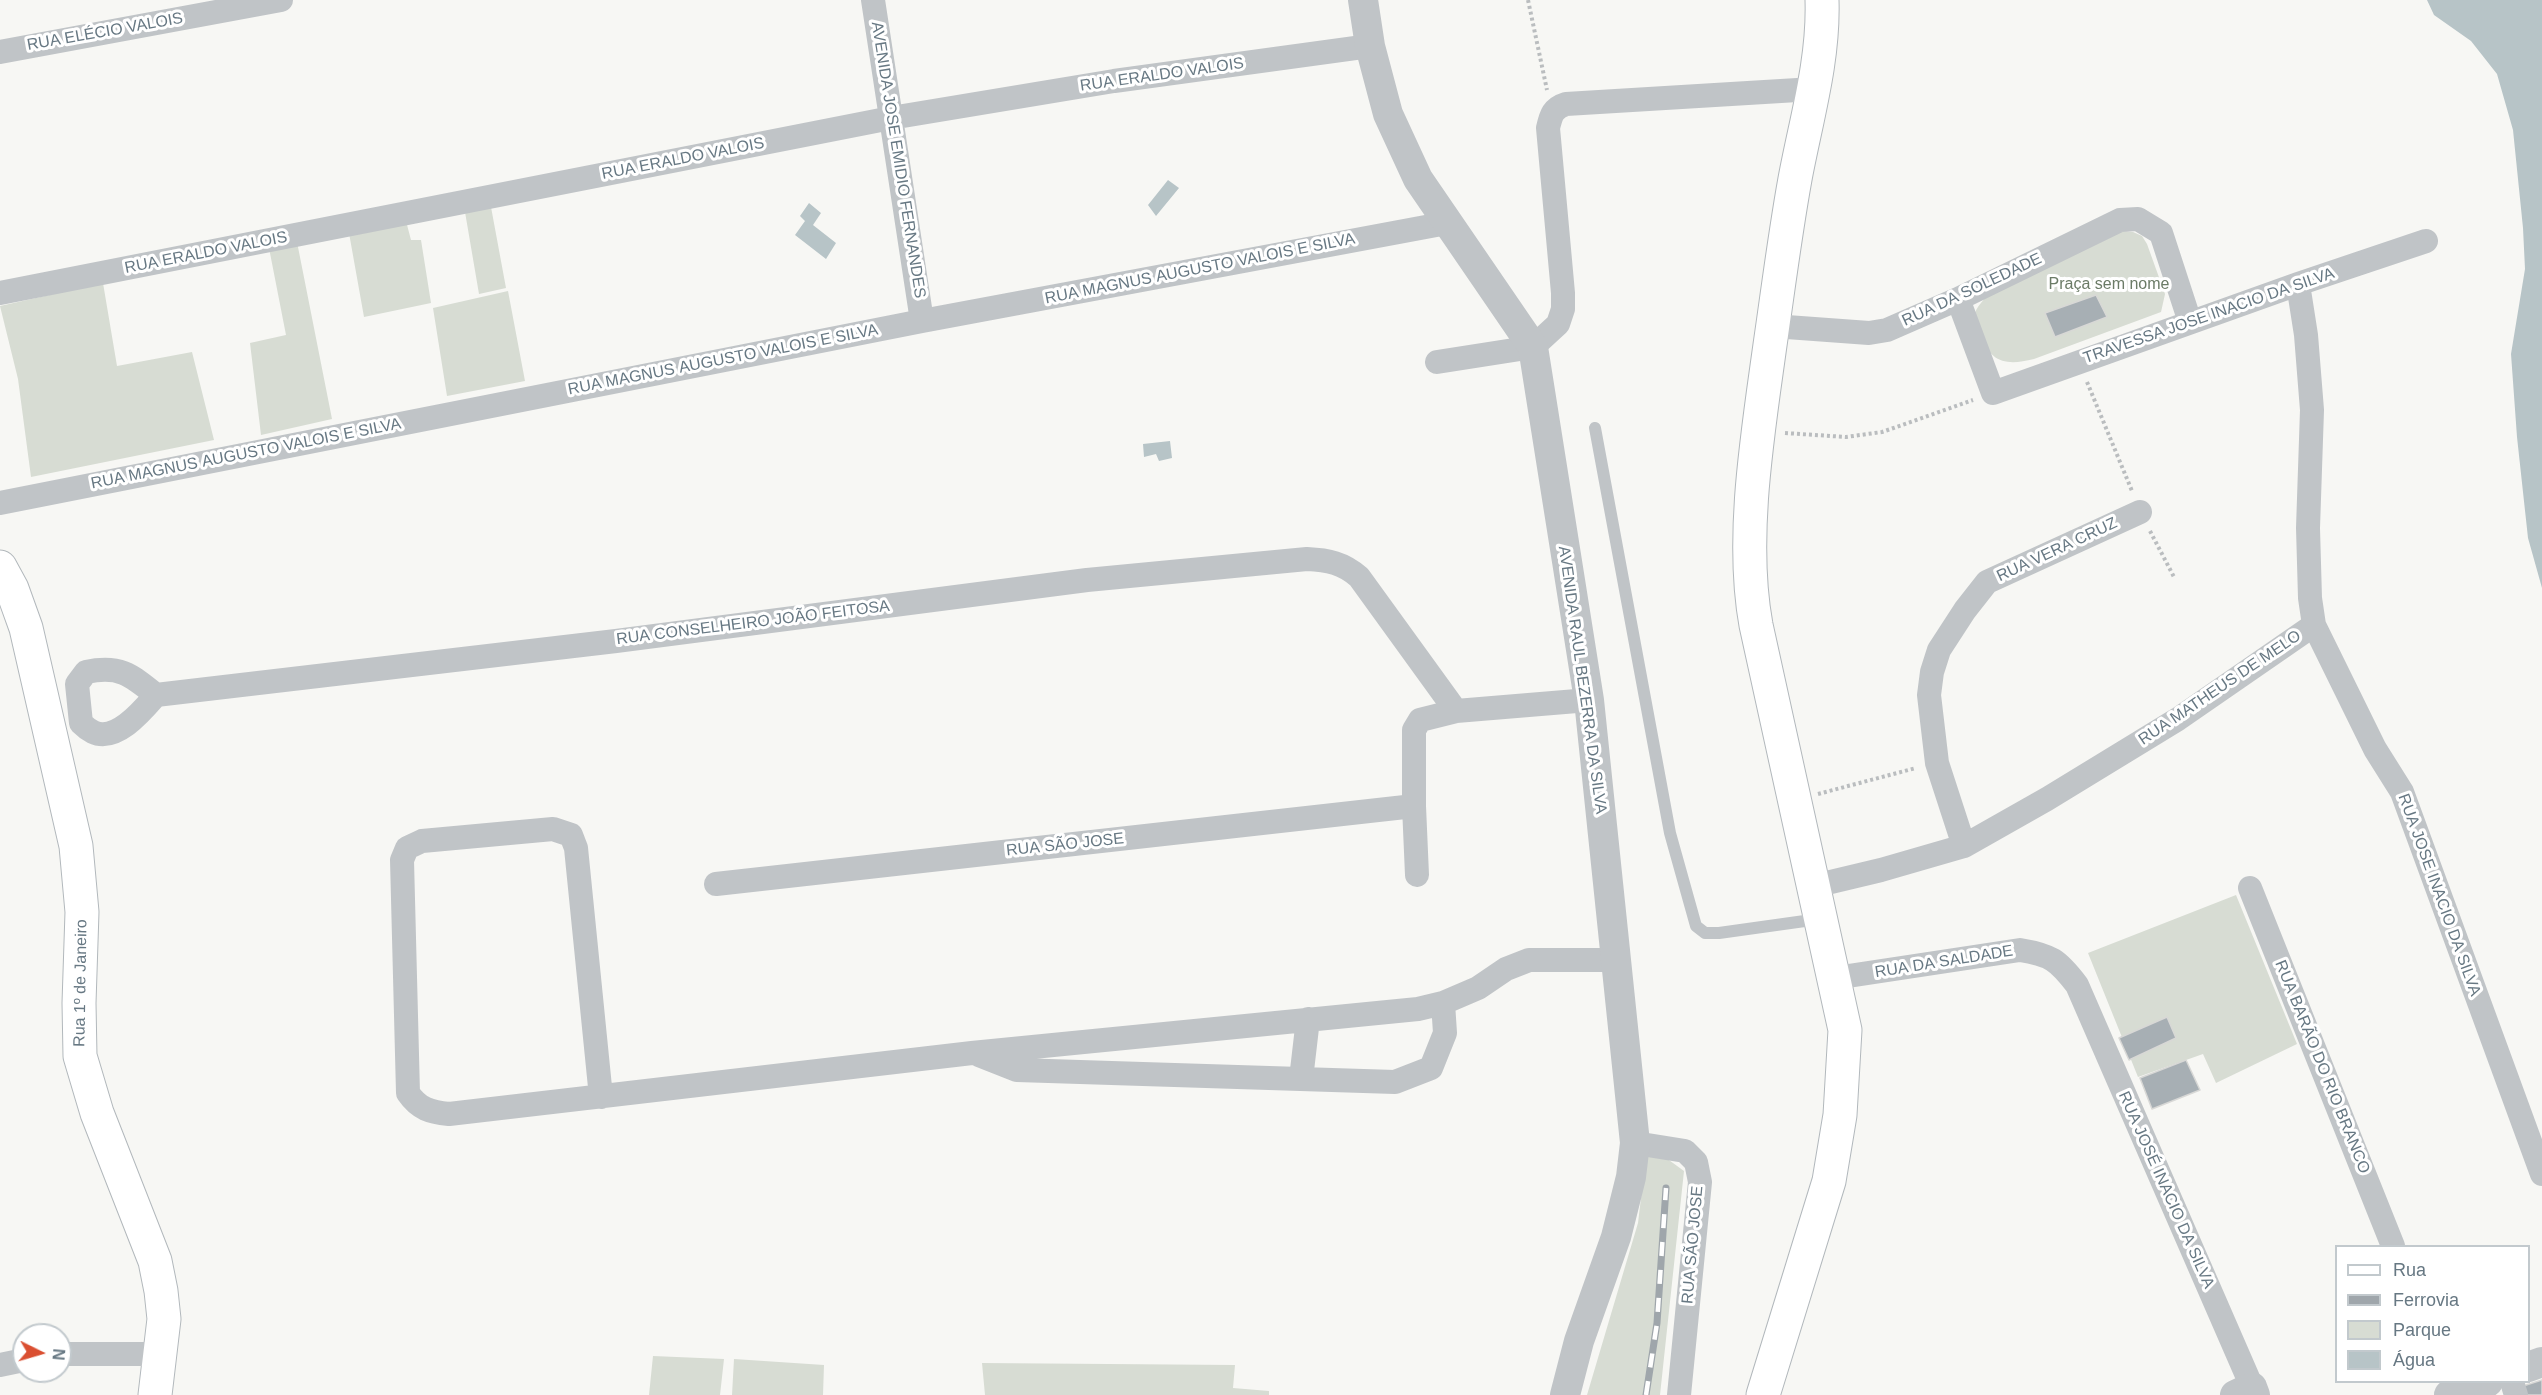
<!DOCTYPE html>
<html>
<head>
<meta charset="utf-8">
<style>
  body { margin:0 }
  #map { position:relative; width:2542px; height:1395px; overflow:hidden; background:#f7f7f4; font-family:Arial,sans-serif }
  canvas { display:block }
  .legend { position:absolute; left:2335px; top:1245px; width:195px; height:138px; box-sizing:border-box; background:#fff; border:2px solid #c2c9cd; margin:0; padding:8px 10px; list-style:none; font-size:18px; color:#677883 }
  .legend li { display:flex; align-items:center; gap:12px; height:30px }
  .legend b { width:30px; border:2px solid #c2c9cd }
  .north { position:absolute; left:12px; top:1323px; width:60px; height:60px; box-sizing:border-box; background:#fff; border:2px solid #c2c9cd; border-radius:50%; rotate:95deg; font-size:16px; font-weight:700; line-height:24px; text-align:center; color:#677883 }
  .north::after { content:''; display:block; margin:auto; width:21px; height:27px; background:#da4f31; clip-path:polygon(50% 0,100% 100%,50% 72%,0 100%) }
</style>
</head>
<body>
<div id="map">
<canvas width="2542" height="1395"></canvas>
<ul class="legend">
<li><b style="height:8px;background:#fff"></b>Rua</li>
<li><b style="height:8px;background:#9fa6ab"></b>Ferrovia</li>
<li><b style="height:16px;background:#d7dcd3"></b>Parque</li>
<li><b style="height:16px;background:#b7c4c7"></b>Água</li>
</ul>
<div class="north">N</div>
</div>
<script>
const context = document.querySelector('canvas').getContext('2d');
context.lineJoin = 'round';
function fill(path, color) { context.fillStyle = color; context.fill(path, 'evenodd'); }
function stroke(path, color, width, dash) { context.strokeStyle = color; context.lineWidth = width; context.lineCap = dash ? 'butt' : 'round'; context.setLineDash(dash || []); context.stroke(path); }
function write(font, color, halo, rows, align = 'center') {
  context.font = font + ' Arial,sans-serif'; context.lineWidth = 6; context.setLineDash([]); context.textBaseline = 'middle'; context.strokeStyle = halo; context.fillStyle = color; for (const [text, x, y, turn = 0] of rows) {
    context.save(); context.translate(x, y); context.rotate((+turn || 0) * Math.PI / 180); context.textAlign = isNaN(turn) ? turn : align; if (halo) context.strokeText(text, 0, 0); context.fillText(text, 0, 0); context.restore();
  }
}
const green = new Path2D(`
  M491,207L506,288L479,294L465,212Z
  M406,221L411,240H421L431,303L364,317L349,233Z
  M2123,231L2133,232L2142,236L2147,244L2165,294L2161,312L2034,359C2006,366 1991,363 1979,334C1977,328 1973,322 1974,316C1976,307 1984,300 1989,293Z
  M297,242L332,419L261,435L250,343L286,335L269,248Z
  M103,283L117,366L192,352L214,440L31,477L18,379L0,306Z
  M508,291L525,381L447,396L433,308Z
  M2236,895L2297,1044L2216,1083L2203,1054L2138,1077L2088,953Z
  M1662,1155L1684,1171L1660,1395H1587L1638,1223L1646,1156Z
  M653,1356L724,1359L720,1395H649Z
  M734,1359L824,1365L823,1395H732Z
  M982,1363L1235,1365L1233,1388L1269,1391V1395H985Z`);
const water = new Path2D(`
  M2427,0H2542V588L2528,538L2517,437L2511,354L2525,269L2523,228L2513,130L2497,74L2471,41L2434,15Z
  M1168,180L1179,188L1156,216L1148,205Z
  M809,203L821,213L813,225L836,243L826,259L795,235L805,221L800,216Z
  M1170,441L1172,458L1159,461L1156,454L1144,457L1143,444Z`);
const building = new Path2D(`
  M2096,295L2107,317L2055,337L2045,313Z
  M2167,1017L2176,1038L2129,1060L2119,1038Z
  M2186,1060L2200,1090L2152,1109L2140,1078Z
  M2542,1380V1395H2523L2520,1387Z`);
const path = new Path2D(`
  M1528,0L1547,90
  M2087,382L2132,491
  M1785,433L1846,437L1882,432L1973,400
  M2150,531L2174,577
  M1818,794L1916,768`);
const service = new Path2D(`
  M1595,428L1670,833L1696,926L1705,933H1719L1819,919`);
const minor = new Path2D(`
  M873,0L922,321
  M0,52L281,0
  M2298,284L2306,335L2312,410L2308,528L2310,598L2314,625L2375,749L2402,792L2542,1174
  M0,293L891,118L1114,81L1370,46
  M1958,299L1993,393L2298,284L2426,241
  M1773,326L1869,333L1887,330L1958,299L2120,220L2138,219L2161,233L2190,322
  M1437,362L1533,347L1558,324L1563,309V293L1548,128C1551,115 1553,108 1566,104L1814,89
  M0,503L922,321L1447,223
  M156,695C130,674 119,665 86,672L77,684L81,723C84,726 89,730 93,732C116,743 143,710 156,695L616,641L1087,580L1307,559C1328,560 1343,563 1359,577L1456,711
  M1964,846L1937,763L1929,695L1932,672L1939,650L1965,610L1987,582L2140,512
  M1417,875L1414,806V730L1420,720L1456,711L1589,700
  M716,884L1414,806
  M1814,886L1881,870L1964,846L2047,799L2178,719L2314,625
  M2250,888L2393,1246
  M1835,978L2020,950C2051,955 2058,960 2077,985L2252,1387
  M979,1055L1017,1070L1395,1082L1431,1068L1445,1033L1443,1003
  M1301,1079L1308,1019
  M601,1097L576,848L571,835L553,829L422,841L407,848L402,860L408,1093C419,1109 430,1112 449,1114L972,1053L1418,1009L1443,1003L1478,988L1506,969L1529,960H1616
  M1635,1143L1685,1151L1696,1162L1700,1182L1679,1395
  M60,1354H160
  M0,1365L24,1360
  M2512,1382L2516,1395`);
const tertiary = new Path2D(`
  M1363,0L1370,46L1388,114L1418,179L1533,347L1589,700L1635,1143L1631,1177L1616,1237L1579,1341L1565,1395
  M2528,1367L2542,1362
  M2235,1395L2252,1387L2255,1395
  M2449,1395L2488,1382`);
const secondary = new Path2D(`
  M0,567L12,589L26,628L76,846L82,912L79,1003L80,1056L97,1113L155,1261L161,1291L164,1319L155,1395
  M1763,1395L1829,1181L1840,1115L1845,1030L1756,625C1740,538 1758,432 1770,345C1778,290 1785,234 1795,179C1806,120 1824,61 1822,0`);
const rail = new Path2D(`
  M1646,1395L1657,1323L1666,1188`);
const streetNames = [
  ["RUA ELÉCIO VALOIS",105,32,-10],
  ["RUA ERALDO VALOIS",1162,75,-8],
  ["RUA ERALDO VALOIS",683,159,-11],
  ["AVENIDA JOSE EMIDIO FERNANDES",898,160,81],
  ["RUA ERALDO VALOIS",206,253,-11],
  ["RUA MAGNUS AUGUSTO VALOIS E SILVA",1200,269,-11],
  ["RUA DA SOLEDADE",1972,290,-25],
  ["TRAVESSA JOSE INACIO DA SILVA",2209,316,-19],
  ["RUA MAGNUS AUGUSTO VALOIS E SILVA",723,360,-11],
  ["RUA MAGNUS AUGUSTO VALOIS E SILVA",246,454,-11],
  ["RUA VERA CRUZ",2057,550,-25],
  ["RUA CONSELHEIRO JOÃO FEITOSA",753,623,-7],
  ["AVENIDA RAUL BEZERRA DA SILVA",1582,680,82],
  ["RUA MATHEUS DE MELO",2220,688,-34],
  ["RUA SÃO JOSE",1065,845,-6],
  ["RUA JOSE INACIO DA SILVA",2439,895,70],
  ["RUA DA SALDADE",1944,962,-9],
  ["Rua 1º de Janeiro",81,983,-89],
  ["RUA BARÃO DO RIO BRANCO",2322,1067,68],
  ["RUA JOSÉ INACIO DA SILVA",2166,1190,66],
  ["RUA SÃO JOSE",1693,1245,-85]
];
const parkNames = [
  ["Praça sem nome",2109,285]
];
fill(green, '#d7dcd3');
fill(water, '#b7c4c7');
fill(building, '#a7afb4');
stroke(building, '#d8d8d6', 1.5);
stroke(secondary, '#b2b8bc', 35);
stroke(path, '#babdbf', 4, [3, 3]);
stroke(service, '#c0c4c7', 12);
stroke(minor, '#c0c4c7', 24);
stroke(tertiary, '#c0c4c7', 30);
stroke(secondary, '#fff', 33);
stroke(rail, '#9fa6ab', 7);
stroke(rail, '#fff', 4.5, [14]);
write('16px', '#677883', '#fff', streetNames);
write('16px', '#6b7b66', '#fff', parkNames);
</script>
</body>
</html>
